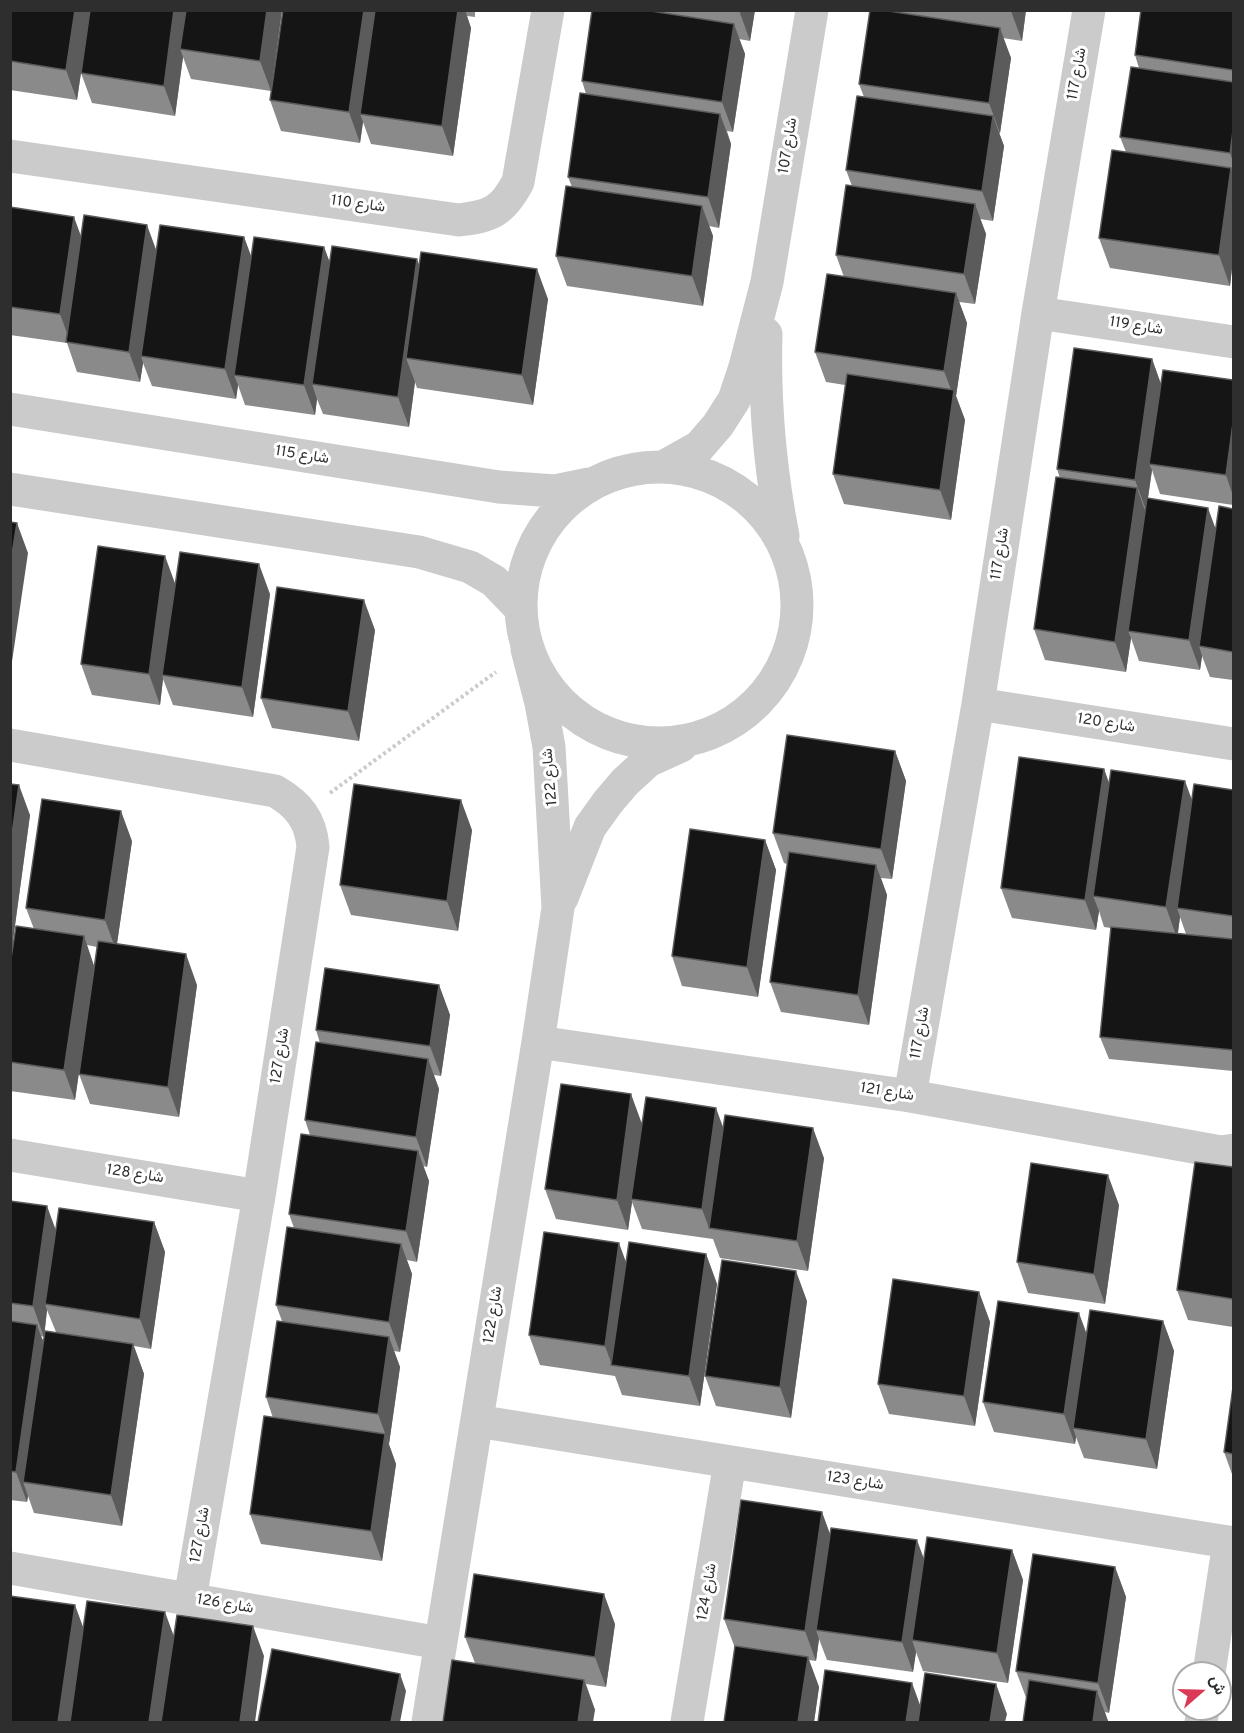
<!DOCTYPE html>
<html>
<head>
<meta charset="utf-8">
<style>
  body { margin:0 }
  #map { position:relative; width:1244px; height:1733px; overflow:hidden; background:#fff; font-family:Overpass,Vazirmatn,sans-serif }
  canvas { display:block }
  .frame { position:absolute; inset:0; border:12px solid #2e2e2e; pointer-events:none }
  .north { position:absolute; left:1172px; top:1661px; width:60px; height:60px; box-sizing:border-box; background:#fff; border:2px solid #ababab; border-radius:50%; rotate:70deg; font-size:16px; font-weight:700; line-height:24px; text-align:center; color:#2e2e2e }
  .north::after { content:''; display:block; margin:auto; width:21px; height:27px; background:#da3a56; clip-path:polygon(50% 0,100% 100%,50% 72%,0 100%) }
</style>
</head>
<body>
<div id="map">
<canvas width="1244" height="1733"></canvas>
<div class="frame"></div>
<div class="north">ش</div>
</div>
<script>
const context = document.querySelector('canvas').getContext('2d');
context.lineJoin = 'round';
function stroke(path, color, width, dash) { context.strokeStyle = color; context.lineWidth = width; context.lineCap = dash ? 'butt' : 'round'; context.setLineDash(dash || []); context.stroke(path); }
function fill(path, color) { context.fillStyle = color; context.fill(path, 'evenodd'); }
function write(font, color, halo, rows, align = 'center') {
  context.font = font + ' Overpass,Vazirmatn,sans-serif'; context.lineWidth = 6; context.setLineDash([]); context.textBaseline = 'middle'; context.strokeStyle = halo; context.fillStyle = color; for (const [text, x, y, turn = 0] of rows) {
    context.save(); context.translate(x, y); context.rotate((+turn || 0) * Math.PI / 180); context.textAlign = isNaN(turn) ? turn : align; if (halo) context.strokeText(text, 0, 0); context.fillText(text, 0, 0); context.restore();
  }
}
const path = new Path2D(`
  M330,793L496,672`);
const minor = new Path2D(`
  M10,156L459,220C491,216 502,212 518,182L548,10
  M1038,313L1234,342
  M766,334C764,403 770,469 783,536
  M10,409L499,487L555,491L589,484
  M665,466L699,447L718,425L734,400L745,367L767,282L812,10
  M521 605a138 138 0 1 1 276 0a138 138 0 1 1-276 0Z
  M10,489L419,552L470,567L494,581L520,608
  M978,704L1234,744
  M10,745L275,791C298,804 311,820 313,847L259,1196L190,1599
  M562,898L590,827L608,802L625,782L648,761L681,746
  M538,1042L910,1096L1221,1152L1234,1150
  M910,1096L978,704L1038,313L1089,10
  M10,1155L259,1196
  M477,1421L1234,1543
  M10,1568L440,1643
  M1209,1673L1229,1542
  M428,1722L538,1042L558,908L549,747L541,703L527,649
  M687,1722L730,1462
  M1201,1722L1203,1709`);
const wall = new Path2D(`
  M10,10H282L271,91L191,79L183,57L175,116L92,103L81,73L77,100L10,90Z
  M283,10H475V17L467,16L471,28L453,156L371,144L363,122L360,143L281,131L270,100Z
  M592,10H755L750,41L739,39L745,54L733,132L727,131L731,144L719,228L709,226L713,236L703,306L567,286L556,256L572,187L568,177L586,94L582,81Z
  M870,10H1026L1022,41L1003,38L1011,58L1000,133H999L1004,146L993,221L980,219L986,234L975,304L959,302L967,323L956,396L965,420L951,520L844,504L833,474L845,385L826,382L815,352L844,277L836,255L852,186L846,170L864,97L859,84Z
  M1233,10V259L1230,286L1110,268L1099,238L1126,152L1120,137L1139,68L1135,55Z
  M10,207L81,236L156,249L244,237L251,256L324,247L330,263L419,265L548,299L533,405L417,388L415,382L409,427L323,414L317,399L315,415L245,405L238,385L236,399L152,386L143,363L140,382L77,372L67,343L10,335Z
  M1152,359L1161,384L1233,380V505L1160,494L1152,470L1148,499L1215,528L1233,509V680L1210,677L1202,656L1200,670L1139,661L1131,638L1126,672L1045,660L1034,629L1060,478L1057,469Z
  M175,583L270,594L253,717L173,705L163,679L160,705L92,695L81,664Z
  M375,630L359,741L272,728L261,698Z
  M895,751L906,781L892,879L881,878L887,895L869,1025L781,1012L770,982L787,864L784,863L773,833Z
  M1104,769L1109,784L1192,801L1233,790V1071L1109,1059L1100,1037L1111,928L1104,927L1099,911L1096,930L1012,918L1001,888ZM1180,917L1186,934L1178,933Z
  M10,784L30,815L13,940L14,943L34,929L26,908L132,841L117,944L197,985L179,1117L90,1104L79,1074L83,1045L75,1100L10,1091ZM87,945L97,947L94,966Z
  M472,830L458,931L351,915L340,885Z
  M765,840L776,870L758,997L682,986L672,956Z
  M439,985L450,1015L441,1076L434,1075L439,1089L427,1167L423,1166L429,1181L417,1262L407,1260L412,1274L400,1352L394,1351L400,1367L389,1444L396,1464L382,1561L261,1544L250,1514L273,1418L266,1397L282,1321L276,1305L294,1228L289,1214L310,1135L305,1120L320,1043L316,1030Z
  M642,1122L723,1126L824,1158L808,1271L720,1258L713,1239L642,1229L632,1202L628,1230L556,1219L545,1189Z
  M1233,1167V1327L1188,1320L1177,1290Z
  M10,1201L56,1231L154,1222L165,1252L151,1349L134,1346L144,1374L122,1526L34,1513L28,1496L27,1502L10,1500ZM47,1310L56,1332L44,1342L41,1336L44,1337Z
  M1119,1205L1105,1304L1028,1293L1017,1262Z
  M706,1254L717,1284L700,1406L622,1395L615,1376L540,1365L529,1335L626,1261Z
  M979,1292L990,1322L975,1426L889,1414L878,1384Z
  M807,1301L791,1418L716,1406L705,1376Z
  M1163,1321L1174,1351L1157,1469L1084,1458L1076,1437L1075,1444L994,1432L983,1402L1087,1333Z
  M1233,1387V1477L1224,1452Z
  M830,1534L924,1560L1012,1550L1023,1580L1008,1683L923,1671L916,1652L913,1672L827,1660L819,1639L816,1661L809,1660L819,1687L814,1722H724L735,1648L724,1619Z
  M1115,1567L1126,1597L1109,1713L1105,1712L1108,1721L1027,1700L1016,1671Z
  M615,1624L606,1687L586,1684L595,1710L475,1663L465,1637Z`);
const shadedWall = new Path2D(`
  M75,10H90L77,100L66,70Z
  M174,10H190L180,49L183,57L175,116L164,86Z
  M267,10H282L271,91L260,61Z
  M364,10H379L360,114L363,122L360,143L349,112Z
  M458,10H465L471,28L453,156L442,126Z
  M739,10H755L750,41Z
  M1026,10L1022,41L1011,11Z
  M734,24L745,54L733,132L722,102Z
  M1000,28L1011,58L1000,133L989,103Z
  M720,114L731,144L719,228L708,197Z
  M993,116L1004,146L993,221L982,191Z
  M1233,131V162L1230,153Z
  M1231,168L1233,175V259L1230,286L1219,255Z
  M975,204L986,234L975,304L964,274Z
  M702,206L713,236L703,306L692,276Z
  M74,217L85,247L71,344L60,314Z
  M147,225L158,255L141,356L143,363L140,382L129,352Z
  M244,237L255,267L234,375L238,385L236,399L225,369Z
  M324,247L335,277L312,384L317,399L315,415L304,385Z
  M417,259L428,289L406,358L415,382L409,427L398,397Z
  M537,269L548,299L533,405L522,375Z
  M956,293L967,323L956,396L965,420L951,520L940,490L953,395L944,371Z
  M1152,359L1163,390L1149,464L1152,470L1146,510L1135,480Z
  M1233,423V496L1226,475Z
  M1137,488L1148,519L1128,631L1131,638L1126,672L1115,642Z
  M1208,508L1219,538L1199,646L1202,656L1200,670L1189,640Z
  M17,523L28,553L10,675V567Z
  M165,556L176,586L162,675L163,679L160,705L149,674Z
  M259,564L270,594L253,717L242,687Z
  M364,600L375,630L359,741L348,711Z
  M895,751L906,781L892,879L881,849Z
  M1104,769L1115,799L1093,896L1099,911L1096,930L1085,900Z
  M1185,781L1196,811L1177,908L1180,917L1177,938L1166,907Z
  M19,785L30,815L13,940L18,955L10,1010V848Z
  M461,800L472,830L458,931L447,901Z
  M121,811L132,841L116,950L105,920Z
  M765,840L776,870L758,997L747,967Z
  M876,865L887,895L869,1025L858,995Z
  M84,936L94,966L75,1100L64,1070Z
  M186,954L197,985L179,1117L168,1087Z
  M439,985L450,1015L441,1076L430,1046Z
  M428,1059L439,1089L427,1167L416,1137Z
  M631,1094L642,1124L631,1199L632,1202L628,1230L617,1200Z
  M716,1108L727,1138L709,1228L702,1209Z
  M813,1128L824,1158L808,1271L797,1241Z
  M418,1151L429,1181L417,1262L406,1231Z
  M1108,1175L1119,1205L1105,1304L1094,1274Z
  M47,1206L58,1236L45,1304L47,1310L44,1337L33,1306Z
  M154,1222L165,1252L151,1349L140,1319Z
  M619,1243L630,1273L612,1365L605,1346Z
  M401,1244L412,1274L400,1352L389,1322Z
  M706,1254L717,1284L700,1406L689,1376Z
  M796,1271L807,1301L791,1418L780,1387Z
  M979,1292L990,1322L975,1426L964,1396Z
  M1079,1313L1090,1343L1073,1428L1076,1437L1075,1444L1064,1414Z
  M1163,1321L1174,1351L1157,1469L1146,1439Z
  M37,1325L48,1355L23,1482L28,1496L27,1502L16,1472Z
  M389,1337L400,1367L389,1444L378,1414Z
  M133,1344L144,1374L122,1526L111,1495Z
  M385,1434L396,1464L382,1561L371,1531Z
  M822,1512L833,1542L816,1630L819,1639L816,1661L805,1631Z
  M917,1540L928,1570L912,1640L916,1652L913,1672L902,1642Z
  M1012,1550L1023,1580L1008,1683L997,1653Z
  M1115,1567L1126,1597L1109,1713L1098,1683Z
  M604,1594L615,1624L606,1687L595,1657Z
  M75,1605L86,1635L74,1722H58Z
  M165,1612L176,1642L165,1722H149Z
  M253,1626L264,1656L255,1722H240Z
  M808,1657L819,1687L814,1722H798Z
  M400,1674L406,1691L400,1722H391Z
  M584,1680L595,1710L593,1722H578Z
  M912,1683L923,1713L922,1722H906Z
  M996,1684L1007,1714L1005,1722H990Z
  M1097,1691L1108,1721V1722H1093Z`);
const building = new Path2D(`
  M10,10H75L66,70L10,61Z
  M90,10H174L164,86L81,73Z
  M186,10H267L260,61L180,49Z
  M283,10H364L349,112L270,100Z
  M375,10H458L442,126L360,114Z
  M592,10H645L734,24L722,102L582,81Z
  M870,10H882L1000,28L989,103L859,84Z
  M1141,10H1233V70L1135,55Z
  M1131,67L1233,82V131L1230,153L1120,137Z
  M580,93L720,114L708,197L568,177Z
  M857,96L993,116L982,191L846,170Z
  M1112,150L1231,168L1219,255L1099,238Z
  M846,185L975,204L964,274L836,255Z
  M566,186L702,206L692,276L556,256Z
  M10,207L74,217L60,314L10,307Z
  M84,215L147,225L129,352L66,342Z
  M160,225L244,237L225,369L141,356Z
  M254,237L324,247L304,385L234,375Z
  M332,246L417,259L398,397L312,384Z
  M421,252L537,269L522,375L406,358Z
  M827,274L956,293L944,371L815,352Z
  M1074,348L1152,359L1135,480L1057,469Z
  M1163,370L1233,380V423L1226,475L1149,464Z
  M847,374L954,390L940,490L833,474Z
  M1056,477L1137,488L1115,642L1034,629Z
  M1147,498L1208,508L1189,640L1128,631Z
  M1219,506L1233,509V652L1199,646Z
  M10,522L17,523L10,567Z
  M98,546L165,556L149,674L81,664Z
  M180,552L259,564L242,687L162,675Z
  M277,587L364,600L348,711L261,698Z
  M787,735L895,751L881,849L773,833Z
  M1019,757L1104,769L1085,900L1001,888Z
  M1111,770L1185,781L1166,907L1093,896Z
  M10,784L19,785L10,848Z
  M354,784L461,800L447,901L340,885Z
  M1194,784L1233,790V916L1177,908Z
  M42,799L121,811L105,920L26,908Z
  M690,829L765,840L747,967L672,956Z
  M789,852L876,865L858,995L770,982Z
  M16,926L84,936L64,1070L10,1062V965Z
  M1111,927L1233,939V1050L1100,1037Z
  M98,941L186,954L168,1087L79,1074Z
  M325,968L439,985L430,1046L316,1030Z
  M316,1042L428,1059L416,1137L305,1120Z
  M561,1084L631,1094L617,1200L545,1189Z
  M646,1097L716,1108L702,1209L631,1199Z
  M725,1115L813,1128L797,1241L709,1228Z
  M301,1134L418,1151L406,1231L289,1214Z
  M1195,1162L1233,1167V1299L1177,1290Z
  M1031,1163L1108,1175L1094,1274L1017,1262Z
  M10,1201L47,1206L33,1306L10,1303Z
  M59,1208L154,1222L140,1319L45,1304Z
  M287,1227L401,1244L389,1322L276,1305Z
  M544,1232L619,1243L605,1346L529,1335Z
  M629,1242L706,1254L689,1376L611,1365Z
  M722,1260L796,1271L780,1387L705,1376Z
  M893,1279L979,1292L964,1396L878,1384Z
  M998,1301L1079,1313L1064,1414L983,1402Z
  M1090,1310L1163,1321L1146,1439L1073,1428Z
  M10,1321L37,1325L16,1472L10,1471Z
  M277,1321L389,1337L378,1414L266,1397Z
  M45,1331L133,1344L111,1495L23,1482Z
  M1233,1387V1454L1224,1452Z
  M264,1416L385,1434L371,1531L250,1514Z
  M741,1500L822,1512L805,1631L724,1619Z
  M831,1528L917,1540L902,1642L816,1630Z
  M927,1537L1012,1550L997,1653L912,1640Z
  M1033,1554L1115,1567L1098,1683L1016,1671Z
  M474,1574L604,1594L595,1657L465,1637Z
  M10,1596L75,1605L58,1722H10Z
  M87,1601L165,1612L149,1722H70Z
  M177,1615L253,1626L240,1722H161Z
  M735,1646L808,1657L798,1722H724Z
  M272,1649L400,1674L391,1722H258Z
  M452,1660L584,1680L578,1722H443Z
  M825,1670L912,1683L906,1722H818Z
  M925,1673L996,1684L990,1722H918Z
  M1029,1680L1097,1691L1093,1722H1023Z`);
const streetNames = [
  ["شارع 117",1078,74,-80],
  ["شارع 107",789,146,-81],
  ["شارع 110",358,205,8],
  ["شارع 119",1136,327,9],
  ["شارع 115",302,456,9],
  ["شارع 117",1001,554,-81],
  ["شارع 120",1106,724,9],
  ["شارع 122",551,777,-95],
  ["شارع 117",921,1033,-80],
  ["شارع 127",281,1056,-81],
  ["شارع 121",887,1093,9],
  ["شارع 128",135,1175,9],
  ["شارع 122",494,1315,-81],
  ["شارع 123",855,1482,9],
  ["شارع 127",201,1535,-80],
  ["شارع 124",708,1592,-80],
  ["شارع 126",225,1605,10]
];
stroke(path, '#cbcbcb', 4, [3, 3]);
stroke(minor, '#cbcbcb', 33);
fill(wall, '#8a8a8a');
fill(shadedWall, '#5b5b5b');
fill(building, '#151515');
stroke(building, '#5b5b5b', 1.5);
write('15px', '#2e2e2e', '#fff', streetNames);
</script>
</body>
</html>
